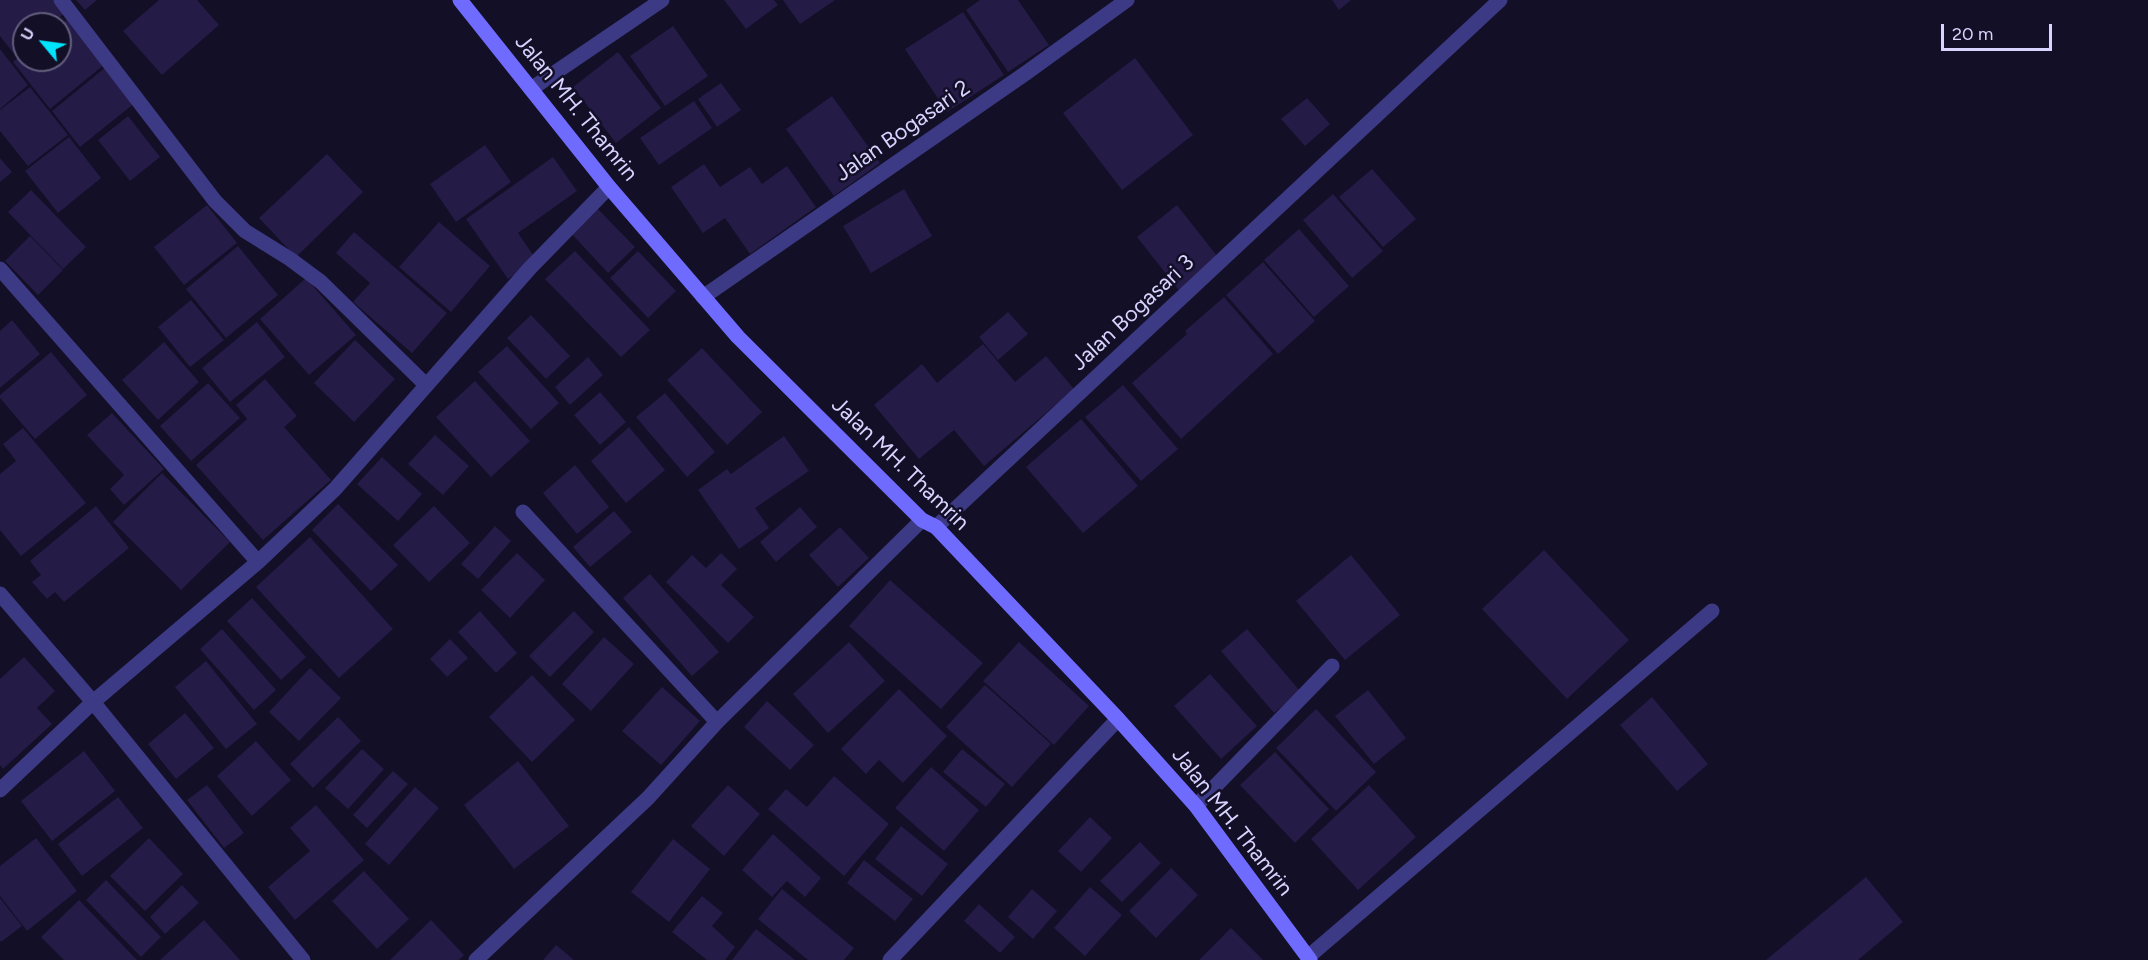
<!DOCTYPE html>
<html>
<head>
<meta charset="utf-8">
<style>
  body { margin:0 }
  #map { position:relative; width:2148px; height:960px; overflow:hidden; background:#130f26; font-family:Figtree,sans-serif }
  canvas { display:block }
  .north { position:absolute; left:12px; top:12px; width:60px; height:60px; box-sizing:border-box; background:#130f26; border:2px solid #625e7d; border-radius:50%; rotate:299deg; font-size:16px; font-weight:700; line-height:24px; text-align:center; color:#d9d4ff }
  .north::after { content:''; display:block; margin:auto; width:21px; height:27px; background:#00e5ff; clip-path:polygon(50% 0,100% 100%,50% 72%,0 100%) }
  .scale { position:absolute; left:1941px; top:24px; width:111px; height:27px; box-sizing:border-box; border:3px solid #d9d4ff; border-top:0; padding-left:8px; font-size:18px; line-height:21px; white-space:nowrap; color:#d9d4ff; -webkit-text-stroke:4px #130f26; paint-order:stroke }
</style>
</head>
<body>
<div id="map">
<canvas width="2148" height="960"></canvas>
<div class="north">U</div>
<div class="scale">20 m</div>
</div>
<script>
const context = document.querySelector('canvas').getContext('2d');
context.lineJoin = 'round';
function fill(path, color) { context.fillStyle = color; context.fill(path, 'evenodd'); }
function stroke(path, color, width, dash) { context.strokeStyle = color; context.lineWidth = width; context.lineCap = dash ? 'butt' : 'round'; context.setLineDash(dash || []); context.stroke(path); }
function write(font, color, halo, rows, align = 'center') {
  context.font = font + ' Figtree,sans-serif'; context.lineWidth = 5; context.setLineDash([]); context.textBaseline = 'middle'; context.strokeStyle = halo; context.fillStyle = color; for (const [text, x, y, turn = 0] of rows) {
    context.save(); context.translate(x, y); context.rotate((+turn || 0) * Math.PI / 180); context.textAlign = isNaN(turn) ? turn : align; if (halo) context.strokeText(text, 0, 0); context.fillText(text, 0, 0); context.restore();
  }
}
const building = new Path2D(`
  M0,0H55L65,13L51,24H24V46L14,54L0,36Z
  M76,0H97L85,10Z
  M159,0H197L219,25L162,75L123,31Z
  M724,0H774L778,5L746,29Z
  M783,0H835L800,24Z
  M980,0H1018L1049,45L1008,72L966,10Z
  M1332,0H1351L1339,10Z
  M963,12L1004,75L947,112L905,49Z
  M69,18L105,64L50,109L13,62L24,53V60H60V25Z
  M673,26L708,76L665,106L630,56Z
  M0,49L28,85L0,109Z
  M618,52L661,108L616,143L573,87Z
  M1135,58L1193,135L1122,190L1063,113Z
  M107,66L136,102L80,147L52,111Z
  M721,83L741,110L717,127L698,99Z
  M30,87L68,135L28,166L0,131V110Z
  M832,96L880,163L834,196L786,129Z
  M1307,98L1330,124L1305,146L1281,119Z
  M694,101L712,128L659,165L640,138Z
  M128,116L160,157L130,181L98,140Z
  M69,137L101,178L58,213L25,171Z
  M485,145L511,182L456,222L430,184Z
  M327,154L363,192L296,257L259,218Z
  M553,157L577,191L518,233L536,259L508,279L466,219Z
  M0,158L12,172L0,182Z
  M704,164L720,187L750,167L762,184L787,166L816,207L750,254L725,218L703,233L671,187Z
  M1372,169L1416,219L1383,247L1339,197Z
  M904,189L932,236L871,273L843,226Z
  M31,190L86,247L63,269L8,212Z
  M1333,194L1383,251L1352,278L1303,220Z
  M207,205L237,243L184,285L154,247Z
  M594,205L635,247L608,273L568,230Z
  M1177,205L1221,261L1181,293L1137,237Z
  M439,222L490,266L451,312L399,267Z
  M1299,229L1349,286L1314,317L1264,260Z
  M354,232L447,313L412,353L353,302L370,283L336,253Z
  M30,236L63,270L38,295L5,261Z
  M238,246L278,295L226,338L186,289Z
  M575,251L650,330L621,357L545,279Z
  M638,251L676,291L648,318L610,278Z
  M1263,262L1315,321L1278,354L1226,295Z
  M306,278L356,335L309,375L260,319Z
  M1224,297L1273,354L1181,439L1132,383L1187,334L1185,331Z
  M191,300L224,340L190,367L158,327Z
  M1008,312L1028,334L998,360L979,337Z
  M531,315L570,356L546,379L507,338Z
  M12,320L40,354L0,388V331Z
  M257,322L285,357L230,402L202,368Z
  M355,340L395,379L354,422L314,383Z
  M164,342L199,382L158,420L122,380Z
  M983,344L1015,382L1046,356L1074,389L984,466L954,430L919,459L874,405L922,364L937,383Z
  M507,346L559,403L531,429L478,372Z
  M702,348L762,412L727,445L667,380Z
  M51,352L87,395L35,439L0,398V395Z
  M588,357L603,375L570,405L555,387Z
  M265,379L297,416L284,427L331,480L263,540L196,465L247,419L236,405Z
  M475,381L530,441L491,477L436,417Z
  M208,383L240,418L191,461L160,426Z
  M1123,385L1178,449L1141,481L1085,417Z
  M600,392L626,422L600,445L574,415Z
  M665,393L715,452L687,477L636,417Z
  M112,413L164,469L124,505L110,489L124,475L87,435Z
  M1081,419L1138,486L1083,533L1026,467Z
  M629,427L665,470L626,503L591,461Z
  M23,428L86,503L21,556L0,530V474L16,461L3,444Z
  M435,435L469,466L443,495L408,464Z
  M784,436L809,471L755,508L769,528L739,549L698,490L727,469L731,474Z
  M382,457L422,494L398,521L357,484Z
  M575,465L609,507L577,534L543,493Z
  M162,473L230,542L181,590L113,522Z
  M338,504L398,565L371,591L312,530Z
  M96,506L129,548L64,602L55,592L47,599L32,582L41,575L30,561Z
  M434,506L470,543L429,582L393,545Z
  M800,507L817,527L776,562L760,542Z
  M614,511L632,532L590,567L573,547Z
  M495,526L511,541L478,579L461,564Z
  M840,527L869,558L838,587L809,555Z
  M310,537L393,629L339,678L256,587Z
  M1544,550L1629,640L1567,699L1482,609Z
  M517,553L545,580L510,618L481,590Z
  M721,553L737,569L721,585L754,617L728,643L666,582L692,555L706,568Z
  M1351,555L1400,615L1345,660L1296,601Z
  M650,574L719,652L692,676L623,598Z
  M890,580L983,663L941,709L849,626Z
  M252,598L306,657L281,680L227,621Z
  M480,611L517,653L496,673L458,632Z
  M574,611L594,632L550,677L529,656Z
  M222,629L276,690L254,710L200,649Z
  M1247,629L1300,691L1274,713L1221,651Z
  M604,637L634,664L591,711L562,684Z
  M450,639L468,658L447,677L430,659Z
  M849,642L885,681L828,733L793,694Z
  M1019,642L1089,706L1054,745L983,681Z
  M24,657L55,691L37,708L52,724L3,769L0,765V679Z
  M206,661L257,724L226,749L175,687Z
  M310,668L341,698L299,741L269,712Z
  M1210,674L1257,726L1221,759L1174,706Z
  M532,675L575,720L532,762L489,717Z
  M985,685L1051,744L1012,787L946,727Z
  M662,687L700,721L661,765L622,731Z
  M899,689L947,736L903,783L879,760L866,774L841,749Z
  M1368,690L1406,738L1374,764L1335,716Z
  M1652,697L1708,764L1677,791L1620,725Z
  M767,701L814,745L790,770L744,727Z
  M1316,709L1376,772L1336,811L1276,748Z
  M185,713L214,748L176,779L148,744Z
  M338,717L361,741L313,788L290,764Z
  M256,741L291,780L252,816L217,776Z
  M362,749L384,769L348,809L325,788Z
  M962,749L1005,784L986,807L943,772Z
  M84,751L115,791L52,841L21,801Z
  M1275,752L1329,809L1295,843L1240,785Z
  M518,761L569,826L514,869L464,805Z
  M931,767L979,810L944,851L895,808Z
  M393,771L408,784L367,828L353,815Z
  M834,776L889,824L844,876L768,809L786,789L807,807Z
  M207,785L244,833L224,848L187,800Z
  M728,785L760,814L724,856L691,826Z
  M1369,785L1416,837L1358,890L1311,839Z
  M415,787L439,808L389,865L365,844Z
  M118,797L143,828L82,876L58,844Z
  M316,805L364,860L295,920L268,887L310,851L290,828Z
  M1090,817L1112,838L1081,872L1058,851Z
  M901,826L948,864L922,896L875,859Z
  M773,834L821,878L805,897L787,881L772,897L742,870Z
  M36,838L77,891L27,931L0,896V866Z
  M149,838L183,874L145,911L110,876Z
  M673,839L710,869L669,922L631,892Z
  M1140,842L1161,863L1122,902L1100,881Z
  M864,860L913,899L895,921L847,883Z
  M1171,868L1198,895L1156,938L1129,911Z
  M364,871L409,919L377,949L332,901Z
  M1866,877L1903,922L1858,960H1766Z
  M106,880L161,937L141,957L86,900Z
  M182,885L199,903L165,934L150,917Z
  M1090,887L1122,915L1085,956L1054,928Z
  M782,889L854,948L844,960H808L758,919Z
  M1032,889L1057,911L1033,939L1008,917Z
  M702,896L723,913L712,926L735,947L725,960H707L672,932Z
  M0,898L22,926L1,942L0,940Z
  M79,900L137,960H64L41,937Z
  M979,904L1015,937L1000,953L964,921Z
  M204,920L240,960H160Z
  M431,920L464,955L459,960H390Z
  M1231,928L1263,960H1199Z
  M756,929L795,960H732Z
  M556,945L574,960H543Z`);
const minor = new Path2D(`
  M61,0L215,201L245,231L290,259L321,282L426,385
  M531,89L662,0
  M0,269L258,562
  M703,297L1026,73L1127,0
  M523,512L717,722
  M936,527L1500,0
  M0,594L93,702L303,960
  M0,790L93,702L258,562L335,489L530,268L609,187
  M1196,806L1332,666
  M1308,957L1712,611
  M476,960L648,798L717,722L922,520
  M890,960L1118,719`);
const secondary = new Path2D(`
  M460,0L609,187L738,337L922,520L936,527L1118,719L1196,806L1310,960`);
const streetNames = [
  ["Jalan MH. Thamrin",576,108,51],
  ["Jalan Bogasari 2",903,131,-35],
  ["Jalan Bogasari 3",1133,313,-43],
  ["Jalan MH. Thamrin",900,464,44],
  ["Jalan MH. Thamrin",1232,822,52]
];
fill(building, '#241b47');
stroke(minor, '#3d3a85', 15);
stroke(secondary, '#6f6bff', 15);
write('22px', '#d9d4ff', '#130f26', streetNames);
</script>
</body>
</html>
